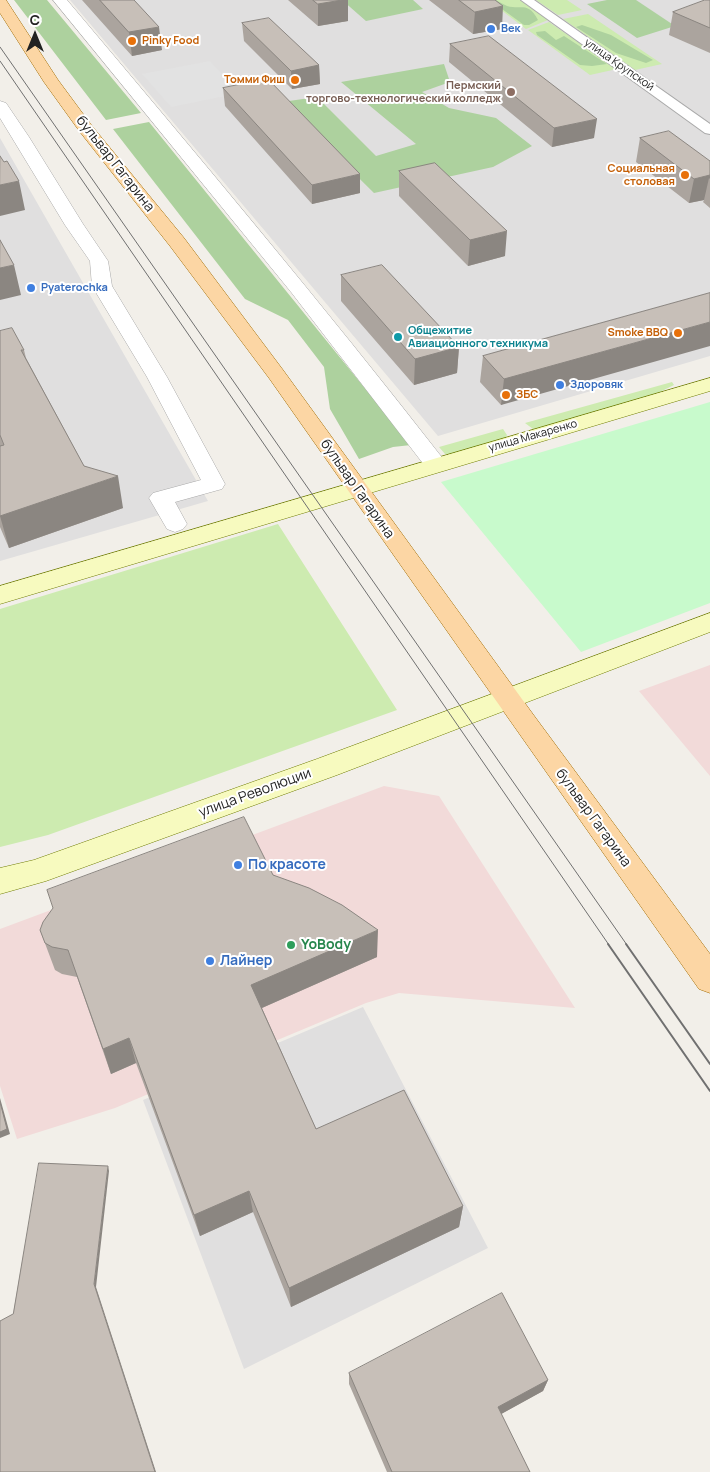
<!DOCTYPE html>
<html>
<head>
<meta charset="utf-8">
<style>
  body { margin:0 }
  #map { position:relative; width:710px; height:1472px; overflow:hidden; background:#f2efe9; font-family:Manrope,sans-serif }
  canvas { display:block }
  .north { position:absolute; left:10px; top:10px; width:50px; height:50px; -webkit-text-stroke:4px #fff; paint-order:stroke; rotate:0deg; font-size:14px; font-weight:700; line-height:20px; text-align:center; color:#222 }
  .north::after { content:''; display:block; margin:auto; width:18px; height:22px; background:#222; clip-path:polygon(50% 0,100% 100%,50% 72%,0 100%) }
</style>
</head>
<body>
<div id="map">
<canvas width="710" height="1472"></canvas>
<div class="north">С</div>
</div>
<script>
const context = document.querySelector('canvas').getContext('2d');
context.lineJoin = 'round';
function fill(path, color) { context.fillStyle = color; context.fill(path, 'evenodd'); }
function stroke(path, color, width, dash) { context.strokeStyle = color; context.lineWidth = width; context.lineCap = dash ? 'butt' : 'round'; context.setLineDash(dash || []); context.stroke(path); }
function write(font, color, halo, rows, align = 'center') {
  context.font = font + ' Manrope,sans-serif'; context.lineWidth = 4; context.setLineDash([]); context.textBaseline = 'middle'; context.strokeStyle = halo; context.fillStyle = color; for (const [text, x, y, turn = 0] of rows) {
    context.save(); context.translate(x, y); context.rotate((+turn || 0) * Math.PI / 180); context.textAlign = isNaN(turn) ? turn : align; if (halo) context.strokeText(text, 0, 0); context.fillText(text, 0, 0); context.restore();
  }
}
const residential = new Path2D(`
  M70,0H710V356L438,436Z
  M0,138L208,501L0,561Z
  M363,1007L488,1248L244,1369L143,1100Z`);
const commercial = new Path2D(`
  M710,665V776L639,691Z
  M384,786L439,796L575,1008L399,993L366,1003L115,1108L17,1139L0,1086V929Z`);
const grass = new Path2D(`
  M488,0H520L548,20L526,29Z
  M536,0H567L582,10L558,15Z
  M588,14L662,64L635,70L563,19Z
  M549,22L617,69L590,75L528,30Z
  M672,382L674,385L640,402L541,429H533L525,423Z
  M503,429L507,435L504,441L461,454H445L439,447Z
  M278,524L397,710L48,835L0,847V609Z`);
const forest = new Path2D(`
  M14,0H47L141,113L106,120Z
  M342,0H413L423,9L366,21Z
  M496,0C499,2 503,4 507,6C522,10 528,1 538,20L529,25H524L491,1Z
  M607,0H636L675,26L637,38L587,4Z
  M582,25L611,35L653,60L646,63L616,53L576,27Z
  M545,31L556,40L564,36L607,64L592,66L580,65L537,35L536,32Z
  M444,64L450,82L422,92L449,108L496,118L532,146L493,167L374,193L282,102L317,97L376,156L416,144L341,82Z
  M149,122L411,445L393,447L359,459L330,409L324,367L288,320L245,299L113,129Z`);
const park = new Path2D(`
  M710,402V603L581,652L441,482Z`);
const parking = new Path2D(`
  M210,61L240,93L171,107L142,74Z`);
const pedestrian = new Path2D(`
  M521,0H534L710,124V134L705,133Z`);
const minor = new Path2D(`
  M53,0H67C195,152 322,303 444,460L447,465L444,470L436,472L428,470L291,292Z
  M0,101L6,103L29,137L83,224L108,261L112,286L167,377L225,484L222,489L175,502L187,524L183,529L175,532L167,529L149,498L153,493L201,480L147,377L92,286L90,261L65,225L0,118Z`);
const secondary = new Path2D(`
  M710,378V391L0,604V586Z
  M710,613V632L337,775L46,881L0,894V868L34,860L317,759Z`);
const primary = new Path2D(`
  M0,0H6L58,80L92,126L184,238L283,370L535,717L710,954V993L699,989L269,378L170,246L80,132L44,82L0,13Z`);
const tramFar1 = new Path2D(`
  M0,47L627,945
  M0,61L609,945`);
const tram = new Path2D(`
  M608,944L710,1091
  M626,944L710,1064`);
const wall = new Path2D(`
  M82,0H134L162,50L132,56Z
  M288,0H348V21L318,26Z
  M429,0H495L502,29L473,34Z
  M710,0V53L669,35L673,12Z
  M242,23L319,65L320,84L292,89L244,41Z
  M450,44L594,138L552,147L449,62Z
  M223,88L360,193L312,204L225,106Z
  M640,138L710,161V208L703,202L704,200L689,203L636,162Z
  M399,171L505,256L468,266L399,196Z
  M341,275L459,347L457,373L414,385L341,301Z
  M710,293L501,405L480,382L483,356Z
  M0,331L24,350L26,358L84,466L123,508L9,548L0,527Z
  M273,875L377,957L262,1008L316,1129L463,1206L459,1227L291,1307L253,1212L200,1236L136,1063L111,1074L77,977L62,974L55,970L40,930Z
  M349,1373L548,1380L543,1391L501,1414L530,1472H387L349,1384Z`);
const shadedWall = new Path2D(`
  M342,0H348V21L318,26V4Z
  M503,6L502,29L473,34L475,12Z
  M159,27L162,50L132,56L129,32Z
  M319,65L320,84L292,89L291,71Z
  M597,119L594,138L552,147L554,128Z
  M360,174V193L312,204V185Z
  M710,175V179L709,178L704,200L689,203L694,179Z
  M19,181L25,210L0,216V185Z
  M507,231L505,256L468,266L470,240Z
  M14,265L21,295L0,300V268Z
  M710,322V346L501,405L504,379Z
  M459,347L457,373L414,385L415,359Z
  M118,476L123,508L9,548L0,516Z
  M378,930L377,957L255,1011L251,985Z
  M129,1038L136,1063L111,1074L103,1049Z
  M0,1098L10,1134L0,1138Z
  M108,1166L109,1171L96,1287L156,1472H155L94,1284Z
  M249,1191L253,1212L200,1236L194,1215Z
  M463,1206L459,1227L291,1307L289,1288Z
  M548,1380L543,1391L494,1418L498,1407Z`);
const building = new Path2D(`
  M100,0H134L159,27L129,32Z
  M313,0H342L318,4Z
  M459,0H495L503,6L475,12Z
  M705,0H710V28L673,12Z
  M269,18L319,65L291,71L242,23Z
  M489,36L597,119L554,128L450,44Z
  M268,79L360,174L312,185L223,88Z
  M669,131L710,161V175L694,179L640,138Z
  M0,156L4,162L7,161L19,181L0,185Z
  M435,163L507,231L470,240L399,171Z
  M0,240L14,265L0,268Z
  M382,265L459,347L415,359L341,275Z
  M710,293V322L504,379L483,356Z
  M12,328L24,350H21L84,466L118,476L0,516V446L4,445L0,435V331Z
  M244,817L273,875L309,888L342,905L378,930L251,985L316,1129L404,1090L463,1206L289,1288L249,1191L194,1215L129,1038L103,1049L68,950L52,947L45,943L40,930L43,922L53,908L47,890Z
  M0,1102L7,1129L0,1132Z
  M39,1163L108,1166L94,1284L155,1472H0V1321L13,1314Z
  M502,1293L548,1380L498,1407L530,1472H392L349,1373Z`);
const markers = [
  [491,29,5,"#3f7fe0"],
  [132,41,5,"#e8710a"],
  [295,80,5,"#e8710a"],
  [511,92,5,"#8d6e63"],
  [685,175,5,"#e8710a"],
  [31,288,5,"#3f7fe0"],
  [678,333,5,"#e8710a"],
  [398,337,5,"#0f9aa8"],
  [560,385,5,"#3f7fe0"],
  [506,395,5,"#e8710a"],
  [238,865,5,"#3f7fe0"],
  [291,945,5,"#2e9e5b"],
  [210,961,5,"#3f7fe0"]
];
const farShopnames = [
  ["Век",501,29],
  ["Pyaterochka",41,288],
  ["Здоровяк",570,385]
];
const farFoodnames = [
  ["Pinky Food",142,41,"left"],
  ["Томми Фиш",285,80],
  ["Социальная",675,169],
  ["столовая",675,182],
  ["Smoke BBQ",668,333],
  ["ЗБС",516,395,"left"]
];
const farStreetnames = [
  ["улица Крупской",619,65,35],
  ["улица Макаренко",533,436,-16]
];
const farEducationnames = [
  ["Пермский",501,86],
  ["торгово-технологический колледж",501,99]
];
const farCulturenames = [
  ["Общежитие",408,331],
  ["Авиационного техникума",408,344]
];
const streetNames = [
  ["бульвар Гагарина",115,164,52],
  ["бульвар Гагарина",357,489,55],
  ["улица Революции",255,793,-20],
  ["бульвар Гагарина",593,818,54]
];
const shopNames = [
  ["По красоте",248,865],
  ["Лайнер",220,961]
];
const leisureNames = [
  ["YoBody",301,945]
];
fill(residential, '#e0dfdf');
fill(commercial, '#f2dad9');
fill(grass, '#cdebb0');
fill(forest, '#add19e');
fill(park, '#c8facc');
fill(parking, '#e2e2e2');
stroke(pedestrian, '#a9a9a9', 2);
stroke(minor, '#a9a9a9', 1);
stroke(secondary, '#707d05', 1);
stroke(primary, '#a06b00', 1);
fill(pedestrian, '#fff');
fill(minor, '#fff');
fill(secondary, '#f7fabf');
fill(primary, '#fcd6a4');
stroke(tramFar1, '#707070', 1);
stroke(tram, '#707070', 2);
fill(wall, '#aba49e');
fill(shadedWall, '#8b8681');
fill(building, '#c7bfb8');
stroke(building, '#8b8681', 1);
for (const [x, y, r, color] of markers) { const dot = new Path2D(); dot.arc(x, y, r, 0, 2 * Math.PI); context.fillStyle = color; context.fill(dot); stroke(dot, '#fff', 2); }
write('bold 11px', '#366cbe', '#fff', farShopnames, 'left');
write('bold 11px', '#c56008', '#fff', farFoodnames, 'right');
write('11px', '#222', '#fff', farStreetnames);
write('bold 11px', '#785e54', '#fff', farEducationnames, 'right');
write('bold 11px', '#0d838f', '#fff', farCulturenames, 'left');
write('14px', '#222', '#fff', streetNames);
write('bold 14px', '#366cbe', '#fff', shopNames, 'left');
write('bold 14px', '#27864d', '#fff', leisureNames, 'left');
</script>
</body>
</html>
